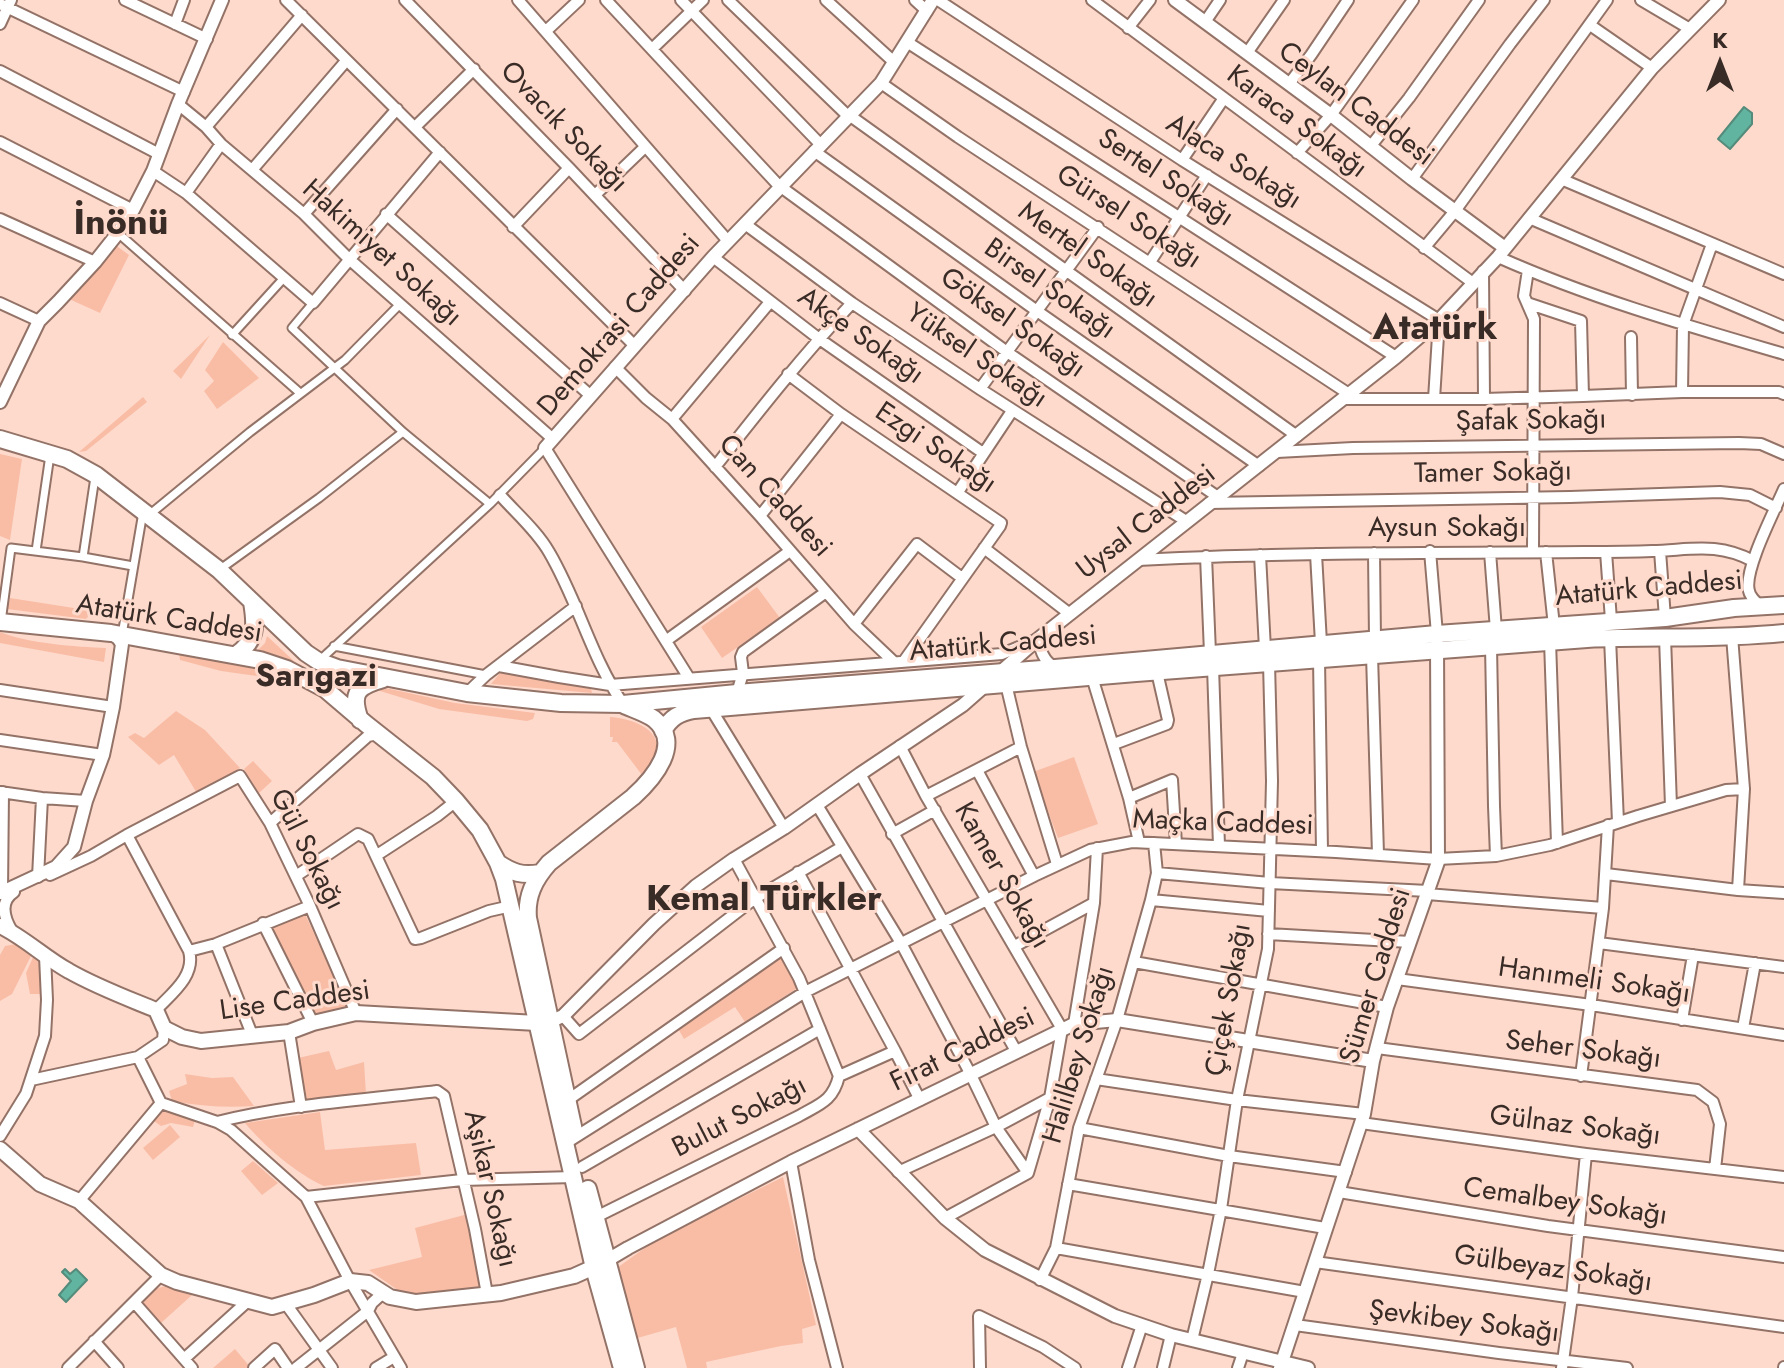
<!DOCTYPE html>
<html>
<head>
<meta charset="utf-8">
<style>
  body { margin:0 }
  #map { position:relative; width:1784px; height:1368px; overflow:hidden; background:#fedacc; font-family:Jost,sans-serif }
  canvas { display:block }
  .north { position:absolute; left:1680px; top:24px; width:80px; height:80px; -webkit-text-stroke:6px #fedacc; paint-order:stroke; rotate:0deg; font-size:22px; font-weight:700; line-height:32px; text-align:center; color:#392b26 }
  .north::after { content:''; display:block; margin:auto; width:28px; height:36px; background:#392b26; clip-path:polygon(50% 0,100% 100%,50% 72%,0 100%) }
</style>
</head>
<body>
<div id="map">
<canvas width="1784" height="1368"></canvas>
<div class="north">K</div>
</div>
<script>
const context = document.querySelector('canvas').getContext('2d');
context.lineJoin = 'round';
function fill(path, color) { context.fillStyle = color; context.fill(path, 'evenodd'); }
function stroke(path, color, width, dash) { context.strokeStyle = color; context.lineWidth = width; context.lineCap = dash ? 'butt' : 'round'; context.setLineDash(dash || []); context.stroke(path); }
function write(font, color, halo, rows, align = 'center') {
  context.font = font + ' Jost,sans-serif'; context.lineWidth = 6; context.setLineDash([]); context.textBaseline = 'middle'; context.strokeStyle = halo; context.fillStyle = color; for (const [text, x, y, turn = 0] of rows) {
    context.save(); context.translate(x, y); context.rotate((+turn || 0) * Math.PI / 180); context.textAlign = isNaN(turn) ? turn : align; if (halo) context.strokeText(text, 0, 0); context.fillText(text, 0, 0); context.restore();
  }
}
const green = new Path2D(`
  M114,244L129,255L100,313L69,299Z
  M210,335L181,379L173,371Z
  M223,342L259,378L217,409L204,391L214,381L205,370Z
  M143,397L147,402L86,451L79,452Z
  M0,454L22,459L10,540L0,536Z
  M757,587L780,618L722,658L701,627Z
  M10,598L93,611L86,619L7,609Z
  M0,632C26,643 77,647 106,648L104,662L0,643Z
  M267,636L295,662L258,650L265,643Z
  M179,653L273,671L271,678L221,671L180,660Z
  M500,673L591,689L592,693L491,684Z
  M381,687L455,703L535,713L533,719L527,721L439,709L380,691Z
  M176,711L205,730L240,768L198,795L174,755L159,765L128,737L135,733L144,738Z
  M610,717C647,720 676,741 642,775L617,742H612L613,737H610Z
  M1074,757L1098,824L1058,838L1033,772Z
  M253,761L272,781L259,793L244,769Z
  M304,912L351,1012L316,1020L267,926Z
  M16,944L33,952L12,994L0,1001V955L5,946Z
  M34,955C43,966 42,980 42,994H30L26,973Z
  M780,956L799,987L745,1022L735,1007L684,1039L676,1025Z
  M329,1051L336,1070L364,1062L366,1094L307,1099L298,1058Z
  M185,1074L212,1078L233,1077L254,1106C226,1108 199,1106 172,1101L169,1091L187,1084Z
  M164,1107L195,1120L193,1127L171,1123L161,1126L154,1121Z
  M320,1112L325,1150L416,1143L421,1175L324,1186C298,1175 263,1145 245,1123Z
  M170,1125L180,1137L153,1160L143,1148Z
  M253,1161L278,1183L262,1195L241,1171Z
  M783,1177L816,1325L802,1329L803,1343L781,1346L706,1362L707,1368H687L676,1327L634,1339L614,1270L656,1240Z
  M468,1214L483,1286L421,1296L399,1291L369,1270L422,1257L415,1228Z
  M169,1285L192,1295L161,1323L141,1301L155,1289Z
  M235,1349L251,1368H213Z`);
const water = new Path2D(`
  M1744,107L1752,113V124L1730,149L1718,139Z
  M65,1269L70,1274L76,1269L87,1280L66,1302L59,1295L71,1281L62,1272Z`);
const pedestrian = new Path2D(`
  M118,233L300,393
  M313,303L292,328L403,432L490,504
  M232,335L283,279
  M149,515L250,432L345,360L400,304
  M36,551L50,455
  M83,557L95,477
  M219,570L319,498L403,432
  M1,622L11,548L83,557L133,566
  M123,629L143,512
  M334,646L486,675
  M320,660L490,504L545,448`);
const minor = new Path2D(`
  M125,0L207,39
  M286,0L634,345
  M405,0L569,168L685,291
  M518,0L728,241
  M606,0L781,188
  M681,0L820,144
  M728,0L848,116
  M826,0L894,62
  M915,0L927,11
  M938,0L1182,160L1439,320L1434,399
  M1092,0L1473,283
  M1641,0L1690,29
  M0,4L184,92
  M1205,22L1220,0
  M0,24L11,0
  M175,24L184,0
  M1590,25L1652,68
  M1128,28L1150,0
  M546,31L579,0
  M907,42L1396,357
  M652,49L703,0
  M1247,53L1284,0
  M0,71L159,154
  M881,83L958,137L1349,394
  M1289,84L1311,55L1348,0
  M178,104L206,127L221,144L304,214L349,259L553,439
  M849,115L1297,436
  M206,127L302,15
  M415,127L474,69
  M0,142L133,210
  M1370,147L1409,98L1479,0
  M814,151L1037,311L1259,466
  M1297,153L1331,115L1413,0
  M1182,160L1224,98
  M252,170L346,61
  M153,171L186,193L313,303L440,152
  M1412,179L1510,44L1544,0
  M1561,179L1784,274
  M781,187L1007,352L1218,497
  M186,193L221,144
  M595,195L645,147
  M304,214L397,109
  M386,214L591,396
  M1529,218L1784,327
  M0,219L95,262
  M745,224L852,303L980,389L1186,521
  M513,227L569,168
  M1424,248L1455,211L1607,0
  M713,257L818,338L983,453
  M1498,257C1590,298 1688,326 1784,354
  M1150,262L1207,175
  M1528,270L1524,296L1534,319L1533,551
  M1483,271L1484,399
  M0,303L39,321
  M1527,303L1581,321L1583,396L1682,392H1779L1784,394
  M1631,337L1632,395
  M615,367L646,398L672,419L760,516L854,624L894,662
  M788,374L841,414L1001,523L1000,526L904,661
  M980,389L1098,227
  M1682,392L1683,325L1712,244
  M1343,399H1484L1583,396
  M672,419L770,302
  M545,448L689,678
  M1277,452L1353,448L1739,443L1761,444L1784,454
  M715,467C759,411 803,355 852,303
  M958,492L1012,411
  M500,495C516,513 537,531 549,552C578,601 591,657 623,704
  M1209,503L1570,497L1720,492L1750,495L1776,508
  M760,516L841,414
  M984,548L1070,614
  M1430,551L1437,634
  M1660,551L1665,618
  M1490,552L1496,630
  M1546,552L1554,626
  M1606,552L1611,620
  M1374,553L1375,639
  M1316,554L1321,643
  M1260,555L1265,649
  M1206,556L1210,653
  M1138,560C1287,552 1436,553 1585,552C1607,552 1629,552 1652,551C1691,550 1717,542 1753,561
  M1760,606C1756,602 1750,597 1749,591C1743,571 1775,510 1784,489
  M854,624L917,544L962,578
  M1732,636L1744,789L1738,890
  M1665,637L1671,806
  M1610,638L1618,822
  M667,640L790,551
  M1550,641L1557,843
  M1491,646L1494,806L1496,856
  M1372,655L1378,854
  M1319,659L1322,851
  M499,666L559,677L610,685L1002,654L1038,639C1041,651 1043,660 1054,667
  M1213,667L1219,846
  M1092,677L1129,798L1139,842
  M1006,684L1021,747L1057,864
  M0,690L113,707
  M467,693L486,675L576,606
  M737,693L743,673L741,657L743,652L826,592
  M711,709L784,828
  M0,740L103,755
  M1114,744L1167,724L1168,720L1157,672
  M977,770L1034,876
  M860,774L1016,1051
  M0,792L42,798L86,801
  M926,796L1021,747
  M1129,798L1172,780L1176,844
  M817,805L901,943L970,1073L996,1127L1028,1173
  M270,823L368,736L378,734
  M892,834L935,810
  M127,835L189,951C196,976 171,994 156,1010
  M377,855L437,816L456,801
  M734,859L799,978L839,1076
  M798,872L895,1051L920,1100
  M1157,873L1270,883L1428,891
  M1606,874L1738,890L1784,893
  M50,875L91,856L127,835L240,776L270,823L310,906L356,1013
  M296,876L358,834L368,839L415,939L421,938L489,911L511,906
  M38,877L42,798
  M2,892L3,792
  M1427,894L1603,908
  M1151,900L1269,911
  M263,923L313,1023
  M12,931C3,916 0,901 14,892
  M1268,934L1410,942
  M1599,943L1784,967
  M216,944L253,1037
  M1015,946L1094,903
  M189,951L216,944L310,906
  M1134,962L1387,1007
  M1397,979L1591,1005L1784,1035
  M563,1016L579,1034L754,899L842,847
  M1682,1020L1693,955
  M1074,1024L1094,903L1097,848
  M164,1028L163,1040L138,1057L161,1103L217,1122L231,1130L306,1197L350,1281L401,1368
  M1743,1028L1755,963
  M289,1032L301,1107
  M1377,1048L1697,1090L1713,1102L1720,1124L1715,1169
  M1581,1076L1603,908L1608,825
  M1096,1079L1237,1100L1364,1114
  M31,1080L138,1057
  M568,1100L784,948
  M217,1122C289,1104 364,1100 437,1091L444,1096L475,1229L487,1294
  M1361,1123L1586,1154L1784,1177
  M1079,1128L1229,1156L1346,1172
  M0,1136L26,1094L45,1036L47,1000L45,956
  M566,1143L805,992L1034,876L1090,850L1132,842L1336,852L1438,859L1496,856L1550,845L1638,816L1726,790L1744,789
  M791,1162L809,1260L837,1368
  M582,1167L820,1029
  M898,1172L996,1127L1050,1098L1062,1029L926,796L900,746
  M1028,1173L1050,1098
  M1068,1184L1325,1228
  M1339,1192L1548,1226L1784,1257
  M306,1197L462,1180L574,1177
  M79,1201L161,1103
  M594,1218L799,1116C820,1104 833,1101 839,1076L895,1051
  M945,1218L1028,1173
  M1056,1248L1305,1292
  M1315,1262L1784,1327
  M1040,1280L1056,1248L1079,1128L1117,1020L1151,900L1157,873L1154,843
  M134,1302L192,1368
  M286,1304L332,1368
  M1295,1325L1499,1353L1627,1368
  M1192,1340L1208,1274L1221,1209L1237,1100L1268,949L1272,781L1269,663
  M94,1341L118,1368
  M184,1359L249,1300
  M68,1368L161,1275
  M254,1368L275,1349L288,1368
  M296,1368L368,1311L372,1303L383,1293
  M376,1368L394,1357
  M980,1368L979,1316L1043,1347L1075,1368
  M1128,1368L1142,1325
  M1163,1368L1171,1335
  M1238,1368L1243,1353
  M1562,1368L1572,1297L1586,1154
  M1784,1368V1367`);
const tertiary = new Path2D(`
  M1175,0L1331,115L1412,179L1505,248
  M0,402L39,321L58,302L95,262L118,233L133,210L153,171L178,104L222,0
  M545,448L713,257L881,83L933,0
  M0,893L56,867L74,847L86,801L103,755L113,707L122,644L118,638L111,633
  M549,1022L563,1016L654,924L696,886L734,859L784,828L860,774L963,705L1038,639L1396,357L1439,320L1498,257L1652,68L1719,0
  M858,1129L945,1218L985,1250L1115,1316L1171,1335L1308,1368
  M606,1261L628,1248L791,1162L1074,1024L1117,1020L1373,1061
  M1280,1368L1364,1114L1373,1061L1387,1007L1438,862L1437,644`);
const secondary = new Path2D(`
  M0,926C25,938 45,958 69,971C97,987 127,998 156,1010L164,1028L182,1037L201,1041L289,1032L313,1023L356,1013L537,1023
  M0,1149L40,1184L79,1201L161,1275L177,1282L272,1307L314,1295L350,1281L368,1283L390,1297L416,1302L501,1293L574,1276L603,1263`);
const primary = new Path2D(`
  M0,439L67,459L96,475L219,570L306,653L318,661L337,668L467,693L561,703L623,704L737,693L1055,668L1437,634L1665,618L1734,608L1784,605
  M0,622L111,633L260,660L287,669L325,689L366,724L433,777L456,801L480,830L498,863L504,879L594,1268L622,1368
  M236,655C257,640 256,626 252,602
  M360,720C350,692 358,686 383,679
  M663,731C671,717 679,713 694,710L1136,673L1587,639C1653,636 1718,640 1784,633
  M498,863C513,873 522,876 540,873
  M574,1131L528,918C526,896 534,880 549,863L633,797C653,779 684,743 654,719C646,713 633,709 624,705
  M588,1189L636,1368`);
const streetNames = [
  ["Ceylan Caddesi",1355,105,37],
  ["Karaca Sokağı",1296,123,37],
  ["Ovacık Sokağı",563,128,46],
  ["Alaca Sokağı",1233,163,32],
  ["Sertel Sokağı",1165,179,33],
  ["Gürsel Sokağı",1128,218,33],
  ["Hakimiyet Sokağı",381,254,42],
  ["Mertel Sokağı",1087,256,35],
  ["Birsel Sokağı",1049,290,35],
  ["Göksel Sokağı",1012,324,35],
  ["Demokrasi Caddesi",620,326,-49],
  ["Akçe Sokağı",860,337,35],
  ["Yüksel Sokağı",976,357,34],
  ["Şafak Sokağı",1531,422,-1],
  ["Ezgi Sokağı",935,449,34],
  ["Tamer Sokağı",1493,474,-1],
  ["Can Caddesi",774,497,48],
  ["Uysal Caddesi",1147,523,-38],
  ["Aysun Sokağı",1447,529],
  ["Atatürk Caddesi",1649,590,-5],
  ["Atatürk Caddesi",169,620,9],
  ["Atatürk Caddesi",1003,645,-5],
  ["Maçka Caddesi",1223,824,2],
  ["Gül Sokağı",306,850,63],
  ["Kamer Sokağı",1001,876,60],
  ["Sümer Caddesi",1377,976,-73],
  ["Hanımeli Sokağı",1594,982,8],
  ["Çiçek Sokağı",1230,1000,-80],
  ["Lise Caddesi",295,1002,-8],
  ["Fırat Caddesi",963,1051,-26],
  ["Seher Sokağı",1583,1051,7],
  ["Halilbey Sokağı",1080,1055,-73],
  ["Bulut Sokağı",740,1118,-27],
  ["Gülnaz Sokağı",1575,1127,7],
  ["Aşikar Sokağı",489,1189,77],
  ["Cemalbey Sokağı",1565,1203,8],
  ["Gülbeyaz Sokağı",1553,1270,8],
  ["Şevkibey Sokağı",1464,1323,7]
];
const quarterNames = [
  ["Sarıgazi",316,678]
];
const districtNames = [
  ["İnönü",121,225],
  ["Atatürk",1435,330],
  ["Kemal Türkler",764,901]
];
fill(green, '#f9bda6');
fill(water, '#60b4a0');
stroke(water, '#548b7b', 2);
stroke(pedestrian, '#937367', 11);
stroke(minor, '#937367', 14);
stroke(tertiary, '#937367', 16);
stroke(secondary, '#937367', 18);
stroke(primary, '#937367', 20);
stroke(pedestrian, '#fff', 7);
stroke(minor, '#fff', 10);
stroke(tertiary, '#fff', 12);
stroke(secondary, '#fff', 14);
stroke(primary, '#fff', 16);
write('28px', '#392b26', '#fedacc', streetNames);
write('bold 32px', '#392b26', '#fedacc', quarterNames);
write('bold 36px', '#392b26', '#fedacc', districtNames);
</script>
</body>
</html>
